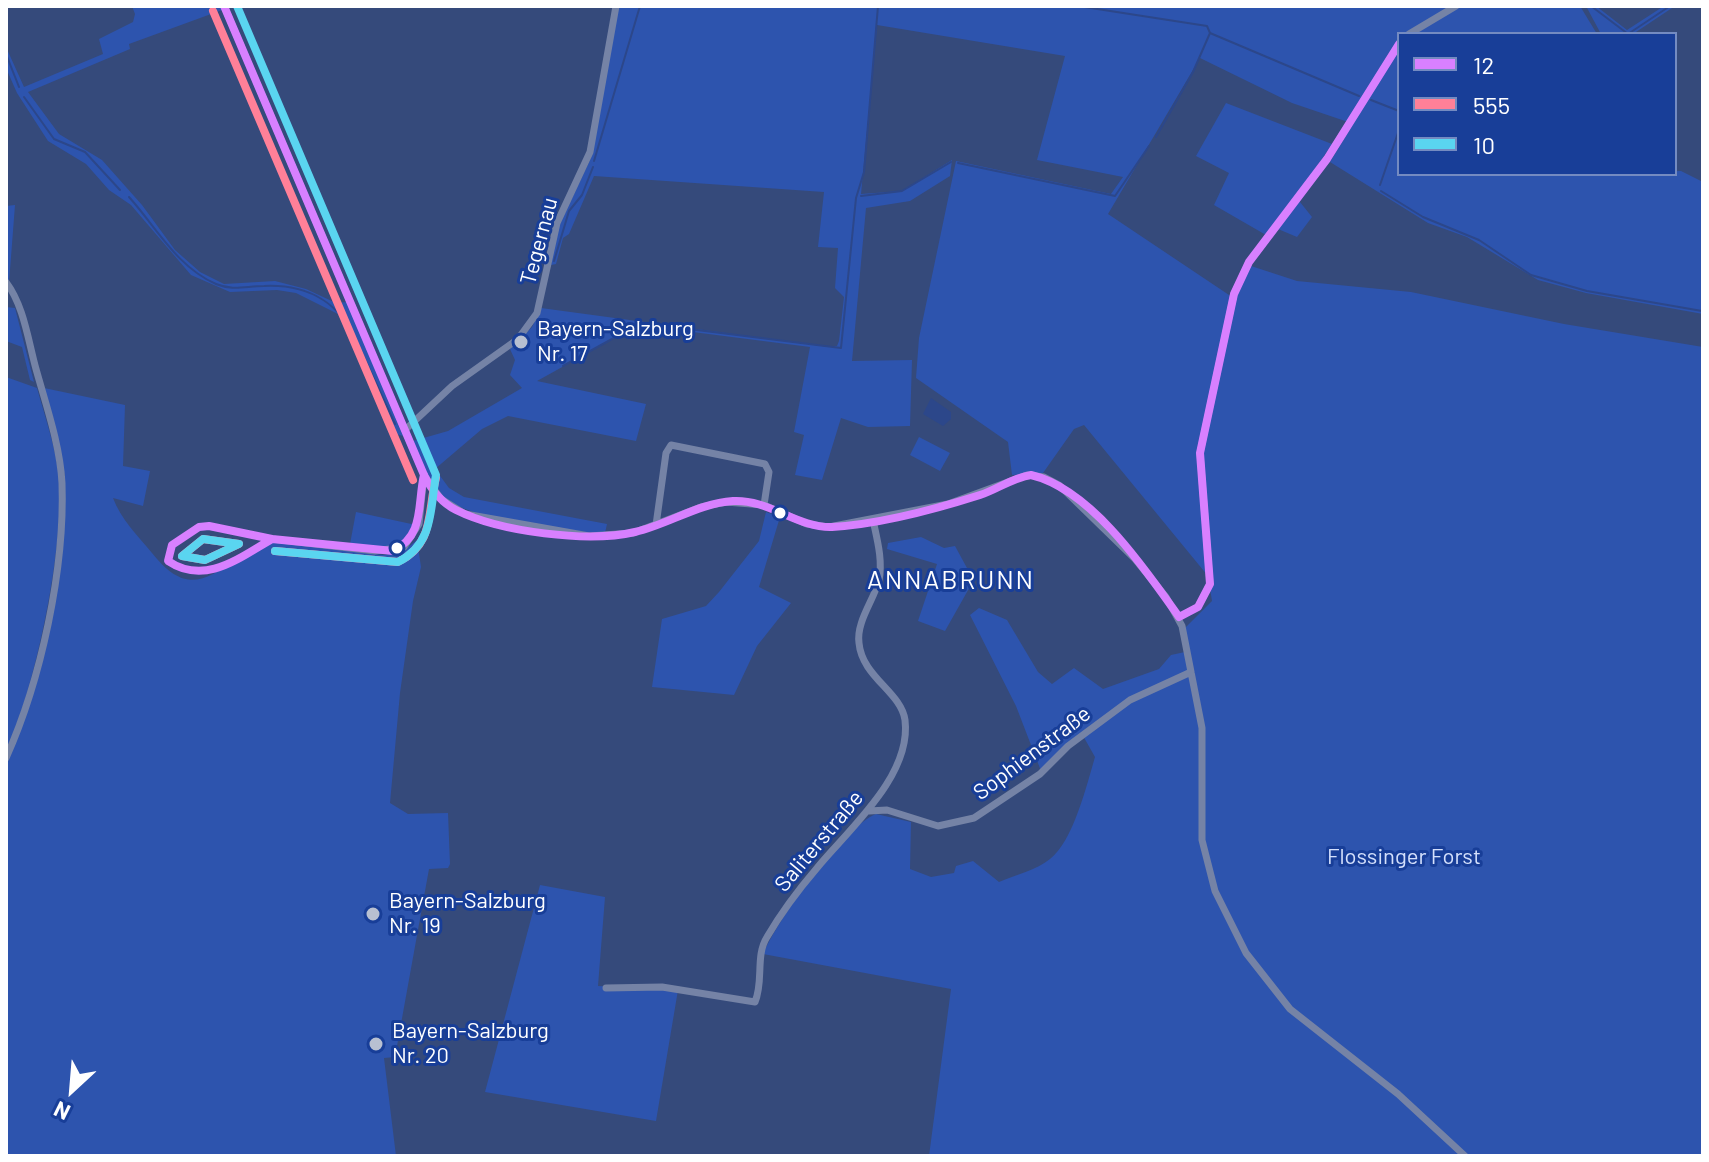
<!DOCTYPE html>
<html>
<head>
<meta charset="utf-8">
<style>
  body { margin:0 }
  #map { position:relative; width:1709px; height:1162px; overflow:hidden; background:#354a7b; font-family:Barlow,sans-serif }
  canvas { display:block }
  .frame { position:absolute; inset:0; border:8px solid #fff; pointer-events:none }
  .legend { position:absolute; left:1397px; top:32px; width:280px; height:144px; box-sizing:border-box; background:#183e98; border:2px solid #748bc1; margin:0; padding:10px 14px; list-style:none; font-size:24px; color:#fff }
  .legend li { display:flex; align-items:center; gap:16px; height:40px }
  .legend b { width:40px; border:2px solid #748bc1 }
  .north { position:absolute; left:32px; top:1050px; width:80px; height:80px; -webkit-text-stroke:6px #183e98; paint-order:stroke; rotate:206deg; font-size:22px; font-weight:700; line-height:32px; text-align:center; color:#fff }
  .north::after { content:''; display:block; margin:auto; width:28px; height:36px; background:#fff; clip-path:polygon(50% 0,100% 100%,50% 72%,0 100%) }
</style>
</head>
<body>
<div id="map">
<canvas width="1709" height="1162"></canvas>
<div class="frame"></div>
<ul class="legend">
<li><b style="height:10px;background:#d880ff"></b>12</li>
<li><b style="height:10px;background:#ff8098"></b>555</li>
<li><b style="height:10px;background:#5ad5f0"></b>10</li>
</ul>
<div class="north">N</div>
</div>
<script>
const context = document.querySelector('canvas').getContext('2d');
context.lineJoin = 'round';
function fill(path, color) { context.fillStyle = color; context.fill(path, 'evenodd'); }
function stroke(path, color, width, dash) { context.strokeStyle = color; context.lineWidth = width; context.lineCap = dash ? 'butt' : 'round'; context.setLineDash(dash || []); context.stroke(path); }
function write(font, color, halo, rows, align = 'center') {
  context.font = font + ' Barlow,sans-serif'; context.lineWidth = 6; context.setLineDash([]); context.textBaseline = 'middle'; context.strokeStyle = halo; context.fillStyle = color; for (const [text, x, y, turn = 0] of rows) {
    context.save(); context.translate(x, y); context.rotate((+turn || 0) * Math.PI / 180); context.textAlign = isNaN(turn) ? turn : align; if (halo) context.strokeText(text, 0, 0); context.fillText(text, 0, 0); context.restore();
  }
}
const green = new Path2D(`
  M132,6H220L222,10L129,44L130,49L28,92L59,134L102,160L142,205L175,250L200,272L224,284L275,281L306,289L336,303L347,302L403,436L396,434L338,314L296,293L277,290L230,292L191,275L131,205L109,190L86,164L48,141L17,93L6,68V47L24,87L103,54L99,39L133,22L135,14Z
  M618,6H1580L1597,34H1399V174L1681,171L1703,182V314L1586,293L1538,280L1467,237L1428,223L1330,162L1395,55L1389,53L1348,122L1292,103L1200,58L1108,214L1235,299L1251,266L1297,281L1411,292L1564,324L1703,347V1156H929L951,989L763,954C778,920 841,828 876,814L911,822L910,869L931,877L954,873L956,866L973,861L999,882C1015,875 1037,870 1050,859C1073,842 1087,784 1095,757L1082,734L1041,771L1016,706L970,615L979,608L1007,620L1038,672L1052,684L1074,668L1103,689L1159,669L1171,655L1185,652L1182,631L1212,601L1208,576L1084,425L1074,429L1043,473L1012,475L1008,442L916,378L919,338L956,161L1111,194L1123,177L1037,160L1065,56L877,25L861,194L902,191L952,160L950,176L910,201L866,208L852,361L912,360L910,426L868,427L841,418L822,480L795,475L804,435L794,432L810,347L638,325L537,381L646,404L636,441L508,416L482,429L435,469L449,488L464,497L607,524L605,533C572,533 472,519 447,500C429,485 422,461 413,441L448,431L522,388L510,375L515,360L510,349L532,327L541,308L829,347L837,346L839,341L844,297L835,288L838,248L818,247L824,192L594,176L569,234L563,238L556,264L551,265L557,230L590,160Z
  M1586,6H1596L1627,30L1664,6H1675L1633,34H1601Z
  M1226,103L1332,144L1296,197L1312,217L1297,237L1278,229L1266,235L1214,205L1229,173L1196,156Z
  M15,205L9,283L6,279V206Z
  M6,307L15,308L34,382L30,380L22,347L6,341Z
  M6,377L37,388C45,417 56,448 59,478C65,544 35,691 6,750Z
  M44,388L125,405L123,466L150,471L143,506L113,498C121,519 137,535 152,553C203,618 226,545 280,542C315,541 350,554 385,555L402,552L417,540L421,567L413,601L400,693L390,803L408,814L448,813L450,864L448,868L429,869L395,1057L384,1058L396,1156H6V764L53,605L65,476Z
  M919,437L950,453L940,471L910,455Z
  M356,512L416,525C398,555 382,550 350,544Z
  M766,512L780,517L759,587L791,603L757,646L734,695L652,687L662,619L706,606L719,592L759,541Z
  M921,537L944,548L955,546L967,568L976,576L945,631L918,621L937,564L887,549L888,543Z
  M540,885L605,897L598,986L678,990L656,1121L485,1092Z`);
const water = new Path2D(`
  M931,398L951,412V419L943,426L923,414Z`);
const stream = new Path2D(`
  M1078,6L1207,26L1210,33L1359,96
  M1591,6L1628,34L1670,6
  M6,54L19,87
  M24,97L54,139L85,152L120,190
  M1371,100L1399,111
  M1156,137L1193,72L1210,33
  M594,161L640,6
  M958,163L1115,196L1149,146
  M1380,185L1399,130
  M1381,191L1423,217L1479,240L1531,275L1587,291L1702,311
  M861,196L902,191L951,162
  M129,197C157,228 177,267 216,284C233,291 246,286 264,286C308,284 340,303 357,342
  M554,261L569,211L582,195L593,167
  M361,351L395,424
  M563,366L641,323L841,348L856,198L864,172L878,6`);
const street = new Path2D(`
  M224,6L424,475L441,499L465,514L589,536L633,533L701,507L726,502L764,505L807,524L829,527L948,504L1027,475L1044,477L1059,485L1135,559L1166,597L1182,626L1202,728V840L1215,891L1246,953L1290,1009L1398,1094L1465,1156
  M1409,34L1456,6
  M6,282C24,306 28,340 36,369C46,405 60,445 62,483C65,569 41,680 6,758
  M405,430L452,386L518,339L537,313L557,223L590,152L616,6
  M656,525L666,453L671,445L765,464L769,472L764,505
  M272,539L375,551L404,547L419,524L424,475
  M1179,617L1198,607L1210,584L1200,453L1234,294L1249,262L1327,159L1399,44
  M869,811L887,810L938,826L974,818L1040,774L1068,746L1130,700L1191,672
  M606,988L662,987L755,1002C764,981 755,956 767,937C781,913 799,889 817,868C848,830 912,776 905,720C901,692 862,677 859,643C856,622 874,600 879,580C883,560 877,539 873,520`);
const bus1 = new Path2D(`
  M224,6L424,475C431,489 442,503 456,510C500,532 588,543 635,532C669,524 699,503 733,501C769,499 797,528 832,527C882,524 933,510 980,495C998,489 1012,478 1031,475C1091,489 1145,569 1179,617
  M209,526L272,539C239,558 205,586 168,561L172,545L199,527Z
  M272,539L393,551C425,535 417,505 424,475
  M1179,617L1198,607L1210,584L1200,453L1234,294L1249,262L1327,159L1399,44`);
const bus2 = new Path2D(`
  M213,11L413,480
  M203,539L239,544L205,560L182,556Z
  M275,551L398,562C435,544 427,512 436,478`);
const bus3 = new Path2D(`
  M237,6L436,475C430,509 434,544 398,562L275,551
  M203,539L239,544L205,560L182,556Z`);
const markers = [
  [521,342,8,"#b8c0d1"],
  [780,513,7,"#fff"],
  [397,548,7,"#fff"],
  [373,914,8,"#b8c0d1"],
  [376,1044,8,"#b8c0d1"]
];
const streetNames = [
  ["Tegernau",539,241,-75],
  ["Sophienstraße",1032,753,-37],
  ["Saliterstraße",819,841,-50]
];
const poiNames = [
  ["Bayern-Salzburg",537,329],
  ["Nr. 17",537,354],
  ["Bayern-Salzburg",389,901],
  ["Nr. 19",389,926],
  ["Bayern-Salzburg",392,1031],
  ["Nr. 20",392,1056]
];
const parkNames = [
  ["Flossinger Forst",1404,857]
];
const quarterNames = [
  ["ANNABRUNN",951,580]
];
fill(green, '#2d54ae');
fill(water, '#2c478a');
stroke(stream, '#2c478a', 2);
stroke(street, '#7583a6', 7);
stroke(bus1, '#d880ff', 8);
stroke(bus2, '#ff8098', 8);
stroke(bus3, '#5ad5f0', 8);
for (const [x, y, r, color] of markers) { const dot = new Path2D(); dot.arc(x, y, r, 0, 2 * Math.PI); context.fillStyle = color; context.fill(dot); stroke(dot, '#183e98', 3); }
write('22px', '#fff', '#183e98', streetNames);
write('22px', '#fff', '#183e98', poiNames, 'left');
write('22px', '#d4e0fc', '#183e98', parkNames);
context.letterSpacing = '2px';
write('26px', '#fff', '#183e98', quarterNames);
context.letterSpacing = '0px';
</script>
</body>
</html>
